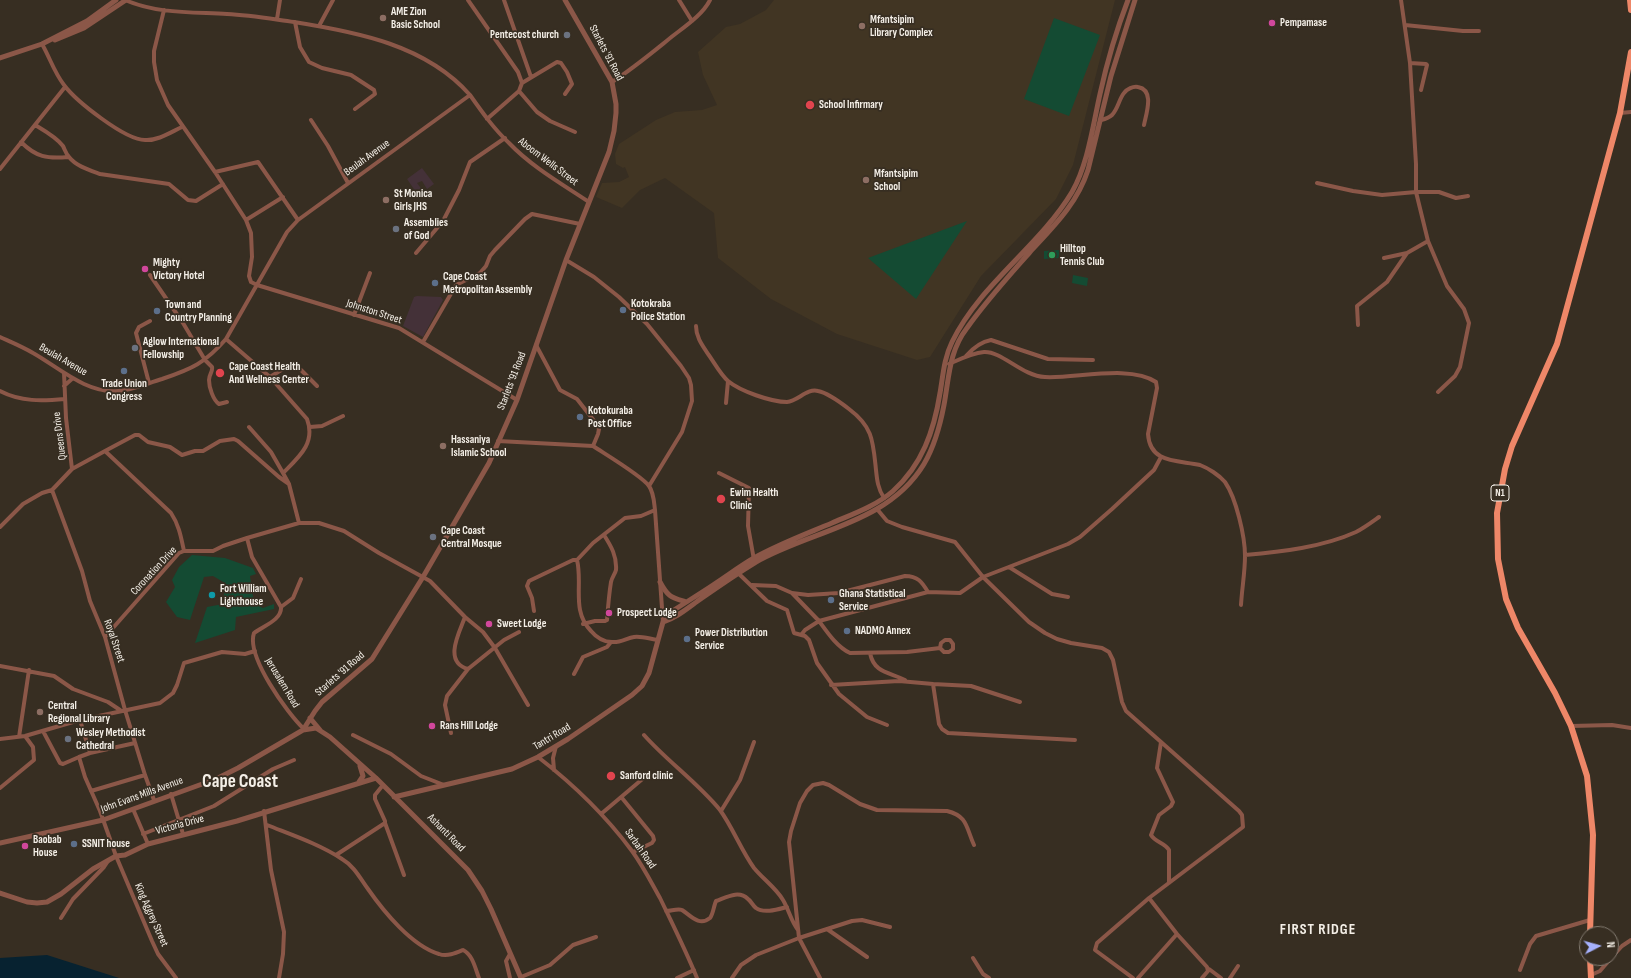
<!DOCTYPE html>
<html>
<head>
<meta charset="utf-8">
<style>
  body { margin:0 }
  #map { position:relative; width:1631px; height:978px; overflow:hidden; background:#372e22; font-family:"Sofia Sans Condensed",sans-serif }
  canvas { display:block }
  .north { position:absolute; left:1579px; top:926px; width:40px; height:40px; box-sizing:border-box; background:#372e22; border:1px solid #837b71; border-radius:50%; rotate:84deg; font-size:11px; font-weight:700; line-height:16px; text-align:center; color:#f4efe7 }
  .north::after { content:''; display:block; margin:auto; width:14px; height:18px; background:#a6b1fc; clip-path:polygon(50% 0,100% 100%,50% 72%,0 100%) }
</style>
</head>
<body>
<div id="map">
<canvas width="1631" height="978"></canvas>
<div class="north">N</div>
</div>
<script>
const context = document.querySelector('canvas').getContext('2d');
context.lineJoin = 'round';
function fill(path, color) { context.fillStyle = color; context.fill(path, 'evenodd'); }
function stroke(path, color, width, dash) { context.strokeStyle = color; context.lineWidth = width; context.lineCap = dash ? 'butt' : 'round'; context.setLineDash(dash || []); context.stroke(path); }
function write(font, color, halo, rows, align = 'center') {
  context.font = font + ' "Sofia Sans Condensed",sans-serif'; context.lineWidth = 3.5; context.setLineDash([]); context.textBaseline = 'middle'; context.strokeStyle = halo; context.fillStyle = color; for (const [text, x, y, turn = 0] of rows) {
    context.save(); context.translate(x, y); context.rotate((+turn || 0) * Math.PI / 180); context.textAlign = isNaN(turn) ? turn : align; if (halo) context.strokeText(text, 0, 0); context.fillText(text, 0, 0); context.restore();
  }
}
const commercial = new Path2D(`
  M422,168L434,184L427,189L422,181L417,183L423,191L418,195L407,179Z
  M417,296L441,297L443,300L423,337L403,326L414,297Z`);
const built = new Path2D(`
  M774,0H1115L1073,165L1056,199L981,276L930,357L917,360L837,334L771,299L718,258L714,213L665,178L640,190L622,208L596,197L602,183L619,182L629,177L625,167L623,168L616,164L615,154L619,144L656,120L675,112L702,110L717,105L703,75L698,52L726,27L740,24L766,10Z`);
const green = new Path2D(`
  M1054,18L1100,35L1069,116L1024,99Z
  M967,221L916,299L868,258Z
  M1059,250V258L1044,259V251Z
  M1073,275L1088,278L1087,286L1072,283Z
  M192,555L225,558L253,568L256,574L250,576L254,604L263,608L274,604V609L236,617L235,630L195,643L207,607L223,604L225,583L213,576L204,577L190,620L177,617L166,602L175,587L172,580L179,567Z`);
const water = new Path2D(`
  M47,955L119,978H0V958Z`);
const minor = new Path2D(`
  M468,0L518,72L522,83L519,91L487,119
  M504,0L531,77
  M679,0L692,21
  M1401,0L1410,63L1416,164V192L1428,241L1447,286L1464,309L1469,323L1460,367L1455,376L1438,392
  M164,10L154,51V62L157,80L168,105L215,172L246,220L251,233L252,257L249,276L251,282L257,285L399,328L517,400
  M277,19L280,0
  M295,22L300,47L309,62L322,68L351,75L374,90L375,94L355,109
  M1405,25L1463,31H1479
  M319,26L333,0
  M42,44C50,58 54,72 64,85C76,101 125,140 145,140C158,141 171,132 182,127
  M1410,63L1426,64L1427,65L1421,90
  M612,82C634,68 654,51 674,35C687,25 703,14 710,0
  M522,83L557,62L561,63L567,72L572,84L565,94
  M519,91L537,112L550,121L575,132
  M470,95C482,112 494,129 509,143C532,167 562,184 589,202
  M1620,113L1631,112
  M311,120L328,146L348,183
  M1101,120C1105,119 1109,118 1112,115C1118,109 1119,99 1124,93C1127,89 1133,86 1138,87C1155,90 1146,114 1144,125
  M35,125C45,131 56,137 63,146C65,150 66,154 69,157C76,166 89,170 100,174L169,184L188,200L196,201L223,184
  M21,142C36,157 47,159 68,157
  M0,169L65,87
  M215,172L258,162L298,220
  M1317,183L1353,191L1382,195L1416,192H1439L1456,198L1468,196
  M246,220L283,197
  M416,253L443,221L459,190L470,162L505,138
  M1384,258L1407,253
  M566,260L594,277L619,297L647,324L681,366L689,378L691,385L692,401L682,432L649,486
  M150,275L183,323L205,360L212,367C213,372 209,374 209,380C209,387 213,400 219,404L227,402
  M354,315L370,273
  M1358,325L1357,306L1387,282L1407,253L1428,241
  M696,326C696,337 702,345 708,354C714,362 720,374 728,381C740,391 771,402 787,402C798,401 807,388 818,391C828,393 840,402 849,409C873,427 873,441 876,470C877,480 878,489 884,498
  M0,337C11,342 23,347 33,353C58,367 87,394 118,391C133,390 148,383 162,379C192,369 205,363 226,339L287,232L298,220L470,95C426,45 357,32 294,22C272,19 250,15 227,14C193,12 157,14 125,0
  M226,339L270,377L307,419C316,443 299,457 283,473L289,484L299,523L247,538
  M423,342L456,285L480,273L486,266L490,256L495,250L525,219L532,214L580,224
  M536,345L560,390L577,399L595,422L599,429L598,434L593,446C605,454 642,476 649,486C654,493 654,503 655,510L663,622
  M966,356C973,348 980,342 991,340L1048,359L1093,360
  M949,364C960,359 972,353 984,352C1002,351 1022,376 1045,377C1074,379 1130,364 1156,382L1157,388L1148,434C1150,464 1178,460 1200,465C1208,468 1219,475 1225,482C1236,498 1245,536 1245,556C1245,572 1242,588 1241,605
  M270,377L291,364L301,370L317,386
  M149,383L136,333L139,327L150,321
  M64,386L73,378
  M0,391C21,402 42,401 65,399
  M726,403L728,381
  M249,427L271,452L283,473
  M310,427L322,426L343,416
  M498,441L593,446
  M105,451L135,435H139L148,442L170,447L182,455L195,451H203L220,441L234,439L238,441L279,477L289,484
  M72,469L105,451L171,513C179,525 181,537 184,551
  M719,473L749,488L748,526L754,560
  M52,490L82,571L90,601L105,637L125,710L145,775L154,800
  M877,509L887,521L902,527L955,542L983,577L1029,622L1045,633L1057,639L1071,643L1102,648L1109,652L1113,660L1122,702L1126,711L1239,811L1242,815L1243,827L1149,898L1177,934L1207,967L1208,971L1202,978
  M299,523H319L344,531L379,553L430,581L465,617L483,632L495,648L528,705
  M0,527L23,504L42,493L52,490L72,469L66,418L64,373
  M1245,555C1281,552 1323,547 1356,532C1364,528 1372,522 1379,517
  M577,560C583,584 571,611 591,631C596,637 604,642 612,642C620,643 627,638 634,637C642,636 650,639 658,640
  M1009,567L1052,594L1068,597
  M737,572L767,601L787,610L794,633L805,636L809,640L817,663L839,694L867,717L887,725
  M752,585L776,586L792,593L819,621L928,592L960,593L983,577L1068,544L1080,537L1112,509L1154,470L1161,457
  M792,593L808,595L839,593L905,576C918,576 922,582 928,592
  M281,607C282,620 263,626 254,633C246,656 287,713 304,729
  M281,607L293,598L301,579
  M534,611L532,598L527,586L529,581L573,560H577L593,543L625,518L641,516L655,510
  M465,617C459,633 443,662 468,669L504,640L519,632
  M583,624L595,621H605L607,620C608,607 609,594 611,582C612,577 615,574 616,570C617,556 611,546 604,535
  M801,635L805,630L819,621C827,632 837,647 850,653L907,652L940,648L944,652H949L953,649V644L950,640H945L941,643L940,648
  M105,637L179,553L184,551H213L223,546L247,538L252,557L281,607
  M870,653C874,673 889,672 905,680
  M0,666L54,676L73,689L108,702L120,710
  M574,674L583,657L607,647L611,642
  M933,684L971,686L1020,702
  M831,685L899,681L933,684L939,724L942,729L948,733L1075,740
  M80,720L90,753
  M1571,726L1612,725L1631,728
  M43,731L60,763L63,764L79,757L85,777L100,811L116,856L152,941L158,954L176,978
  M451,733L445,705L447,696L468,669
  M353,735L391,754L421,776L444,785
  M644,735C667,761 698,783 720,810C733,828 741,850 754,868C763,879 776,888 783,900C789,910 791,921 798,930
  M19,737L29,670
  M0,739L25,736L80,720L160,703L173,693L177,685L184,663L222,652L245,654L255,651
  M1161,742L1157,768L1173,802L1171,806L1159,815L1151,835C1155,842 1165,843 1169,850V883
  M79,757L90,753L135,743
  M538,757C573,784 606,816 632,851C643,866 651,882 660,898C673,925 686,951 697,978
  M554,770L553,758L556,746
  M383,785L375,795V799L385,821V823L404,875
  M0,788L34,760L33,747L25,736
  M91,791L145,775
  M171,794L183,834
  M622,798L653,836L654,840L652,843L633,852
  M133,809L148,844
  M264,811L271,870L284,932L283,954L279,978
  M721,811L740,780L754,742
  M601,814L646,776
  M267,825C292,835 319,844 342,859C354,866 360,878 368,889C384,912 412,946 439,954C447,957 456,953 463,950C473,955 475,968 479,978
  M143,834L214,806L273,769L294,760
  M336,855L385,823
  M666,911C671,911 678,908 682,910C690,915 699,927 710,918C713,915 714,905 716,901C727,897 739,890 748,899C751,901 753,906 756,908C764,914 779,909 787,907
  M61,918L73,899L104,867L108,861
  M890,927L862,920L852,921L799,938L789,842L791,831L800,803L807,791L813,785L823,783L829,785L860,804L877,810L947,811C968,816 966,828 974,845
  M827,929L867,957
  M973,958L983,974L989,978
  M1611,958L1622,946L1631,940
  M1209,969L1221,978
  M1520,970L1530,944L1536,936L1590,920
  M1591,975L1600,971L1611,958
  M521,977L550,965L573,945L596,937
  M510,978L506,961L510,954
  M677,978L694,970
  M732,978L741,965L756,955L799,938L820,978
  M1133,978L1095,950L1097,943L1149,898
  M1138,978L1177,934
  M1230,978L1238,966`);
const tertiary = new Path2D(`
  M55,40L84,28L126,0
  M0,58L42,44L87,21L116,0
  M660,582C668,597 671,597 686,602
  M663,622C677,618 689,607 702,598C719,586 738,573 756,562C812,530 888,524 924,464C934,447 940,426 944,405C949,378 949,351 967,328C986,301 1008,277 1030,252C1054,226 1077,204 1088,170L1111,76L1135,0
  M310,718L320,730
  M303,730L315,711L322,702L372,659L423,577L489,463L517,400L566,260L609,152L614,131L616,113V104L612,82L565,0
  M359,782L363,776L360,766
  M394,797L512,769L538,757L568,739L632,695L642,686L649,673L663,622L668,614C683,604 698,595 713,585C727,576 740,566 754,558C779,544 806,534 832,523C853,514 876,506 893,491C922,465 934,431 940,393C943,376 944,358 952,342C980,284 1039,247 1072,192C1088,164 1093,125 1100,94C1107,62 1116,31 1128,0
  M0,843L103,820L216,779L238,768L303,730L316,728L330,737L376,778L468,870L482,891L491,909L521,978
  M0,893L27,902L37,903L47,902L61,894L93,869L116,856L125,855L148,844L237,821L376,778`);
const trunk = new Path2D(`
  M1630,0L1631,10
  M1590,934L1593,835L1587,776L1571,726L1555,693L1518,628L1506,599L1498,559L1497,513L1505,469L1512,446L1557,344L1620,113L1631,52
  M1590,958L1591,978`);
const markers = [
  [383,18,4,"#8d6e63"],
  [1272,23,4,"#d1479c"],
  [862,26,4,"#8d6e63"],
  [567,35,4,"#6b7280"],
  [810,105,5,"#e0444e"],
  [866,180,4,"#8d6e63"],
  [386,200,4,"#8d6e63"],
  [396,229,4,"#6b7280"],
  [1052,255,4,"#2e9e5b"],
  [145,269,4,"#d1479c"],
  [435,283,4,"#5c6f8a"],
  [623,310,4,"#5c6f8a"],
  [157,311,4,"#5c6f8a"],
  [135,348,4,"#6b7280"],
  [124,371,4,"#5c6f8a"],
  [220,373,5,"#e0444e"],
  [580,417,4,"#5c6f8a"],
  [443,446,4,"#8d6e63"],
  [721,499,5,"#e0444e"],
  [433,537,4,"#6b7280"],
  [212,595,4,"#0f9aa8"],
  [831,600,4,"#5c6f8a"],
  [609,613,4,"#d1479c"],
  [489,624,4,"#d1479c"],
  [847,631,4,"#5c6f8a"],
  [687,639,4,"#5c6f8a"],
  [40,712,4,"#8d6e63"],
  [432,726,4,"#d1479c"],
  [68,739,4,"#6b7280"],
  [611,776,5,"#e0444e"],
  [74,844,4,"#5c6f8a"],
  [25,846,4,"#d1479c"]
];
const shields = [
  [1500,493,18]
];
const shieldNames = [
  ["N1",1500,493]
];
const poiNames = [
  ["AME Zion",391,12],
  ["Basic School",391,25],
  ["Mfantsipim",870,20],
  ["Library Complex",870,33],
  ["Pempamase",1280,23],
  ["Pentecost church",559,35,"right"],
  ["School Infirmary",819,105],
  ["Mfantsipim",874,174],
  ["School",874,187],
  ["St Monica",394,194],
  ["Girls JHS",394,207],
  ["Assemblies",404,223],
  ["of God",404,236],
  ["Hilltop",1060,249],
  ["Tennis Club",1060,262],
  ["Mighty",153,263],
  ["Victory Hotel",153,276],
  ["Cape Coast",443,277],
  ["Metropolitan Assembly",443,290],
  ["Kotokraba",631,304],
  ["Police Station",631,317],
  ["Town and",165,305],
  ["Country Planning",165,318],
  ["Aglow International",143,342],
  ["Fellowship",143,355],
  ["Cape Coast Health",229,367],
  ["And Wellness Center",229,380],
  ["Trade Union",124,384,"center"],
  ["Congress",124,397,"center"],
  ["Kotokuraba",588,411],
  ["Post Office",588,424],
  ["Hassaniya",451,440],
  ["Islamic School",451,453],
  ["Ewim Health",730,493],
  ["Clinic",730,506],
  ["Cape Coast",441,531],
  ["Central Mosque",441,544],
  ["Fort William",220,589],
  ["Lighthouse",220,602],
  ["Ghana Statistical",839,594],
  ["Service",839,607],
  ["Prospect Lodge",617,613],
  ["Sweet Lodge",497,624],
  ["NADMO Annex",855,631],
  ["Power Distribution",695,633],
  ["Service",695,646],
  ["Central",48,706],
  ["Regional Library",48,719],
  ["Rans Hill Lodge",440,726],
  ["Wesley Methodist",76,733],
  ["Cathedral",76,746],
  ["Sanford clinic",620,776],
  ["Baobab",33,840],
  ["House",33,853],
  ["SSNIT house",82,844]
];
const streetNames = [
  ["Starlets '91 Road",606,53,62],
  ["Beulah Avenue",367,158,-36],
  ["Aboom Wells Street",548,162,37],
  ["Johnston Street",374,312,18],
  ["Beulah Avenue",63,360,30],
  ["Starlets '91 Road",512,381,-69],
  ["Queens Drive",60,436,-97],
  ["Coronation Drive",154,571,-47],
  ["Royal Street",114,641,71],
  ["Starlets '91 Road",340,674,-41],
  ["Jerusalem Road",282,683,59],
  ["Tantri Road",552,737,-31],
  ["John Evans Mills Avenue",142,795,-20],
  ["Victoria Drive",180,825,-15],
  ["Ashanti Road",446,833,45],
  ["Sarbah Road",640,849,55],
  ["King Aggrey Street",151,915,66]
];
const districtNames = [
  ["FIRST RIDGE",1318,930]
];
const townNames = [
  ["Cape Coast",240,782]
];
fill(commercial, '#443138');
fill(built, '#413523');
fill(green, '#144b33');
fill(water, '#072230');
stroke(minor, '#8b5748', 4);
stroke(tertiary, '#8b5748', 5);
stroke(trunk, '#ee8768', 6);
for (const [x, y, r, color] of markers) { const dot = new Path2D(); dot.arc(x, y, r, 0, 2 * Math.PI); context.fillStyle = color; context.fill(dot); stroke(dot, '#372e22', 1.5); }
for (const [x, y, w] of shields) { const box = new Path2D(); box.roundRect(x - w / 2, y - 8, w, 16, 3); context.fillStyle = '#372e22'; context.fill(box); stroke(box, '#f4efe7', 1); }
write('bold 10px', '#f4efe7', null, shieldNames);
write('bold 11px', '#f4efe7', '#372e22', poiNames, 'left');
write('11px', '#f4efe7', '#372e22', streetNames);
context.letterSpacing = '1px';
write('bold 15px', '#f4efe7', '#372e22', districtNames);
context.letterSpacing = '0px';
write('bold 19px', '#f4efe7', '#372e22', townNames);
</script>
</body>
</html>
